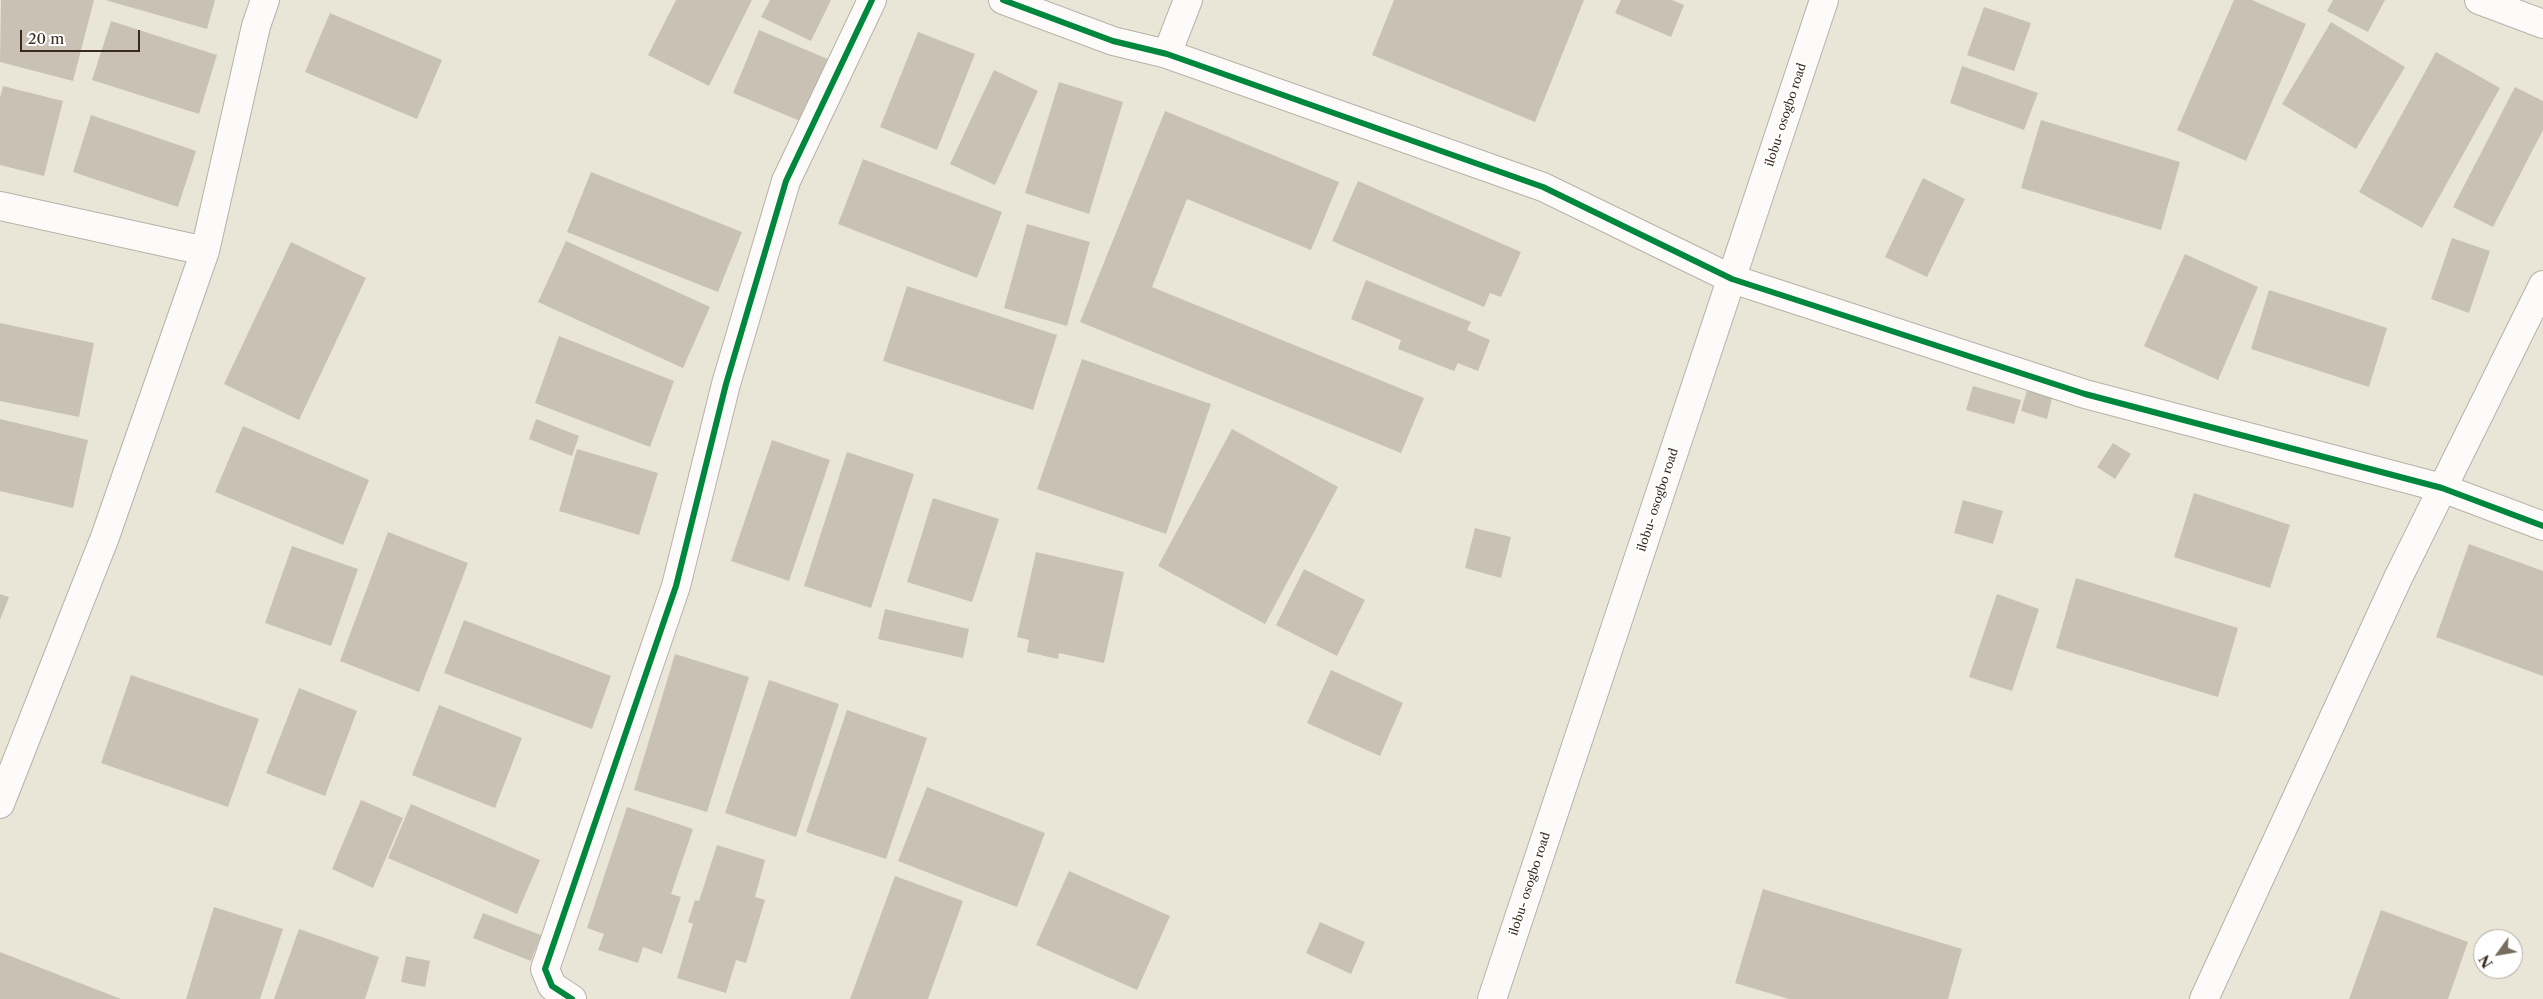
<!DOCTYPE html>
<html>
<head>
<meta charset="utf-8">
<style>
  body { margin:0 }
  #map { position:relative; width:2543px; height:999px; overflow:hidden; background:#e9e6d8; font-family:"Libre Caslon Text",serif }
  canvas { display:block }
  .north { position:absolute; left:2473px; top:929px; width:50px; height:50px; box-sizing:border-box; background:#fff; border:1px solid #b1aaa5; border-radius:50%; rotate:238deg; font-size:14px; font-weight:700; line-height:20px; text-align:center; color:#3b2a1e }
  .north::after { content:''; display:block; margin:auto; width:18px; height:22px; background:#786c5f; clip-path:polygon(50% 0,100% 100%,50% 72%,0 100%) }
  .scale { position:absolute; left:20px; top:30px; width:120px; height:22px; box-sizing:border-box; border:2px solid #3b2a1e; border-top:0; padding-left:6px; font-size:15px; line-height:18px; white-space:nowrap; color:#3b2a1e; -webkit-text-stroke:4px #fff; paint-order:stroke }
</style>
</head>
<body>
<div id="map">
<canvas width="2543" height="999"></canvas>
<div class="north">N</div>
<div class="scale">20 m</div>
</div>
<script>
const context = document.querySelector('canvas').getContext('2d');
context.lineJoin = 'round';
function fill(path, color) { context.fillStyle = color; context.fill(path, 'evenodd'); }
function stroke(path, color, width, dash) { context.strokeStyle = color; context.lineWidth = width; context.lineCap = dash ? 'butt' : 'round'; context.setLineDash(dash || []); context.stroke(path); }
function write(font, color, halo, rows, align = 'center') {
  context.font = font + ' "Libre Caslon Text",serif'; context.lineWidth = 5; context.setLineDash([]); context.textBaseline = 'middle'; context.strokeStyle = halo; context.fillStyle = color; for (const [text, x, y, turn = 0] of rows) {
    context.save(); context.translate(x, y); context.rotate((+turn || 0) * Math.PI / 180); context.textAlign = isNaN(turn) ? turn : align; if (halo) context.strokeText(text, 0, 0); context.fillText(text, 0, 0); context.restore();
  }
}
const building = new Path2D(`
  M1,0H94L73,81L0,62Z
  M105,0H215L207,29Z
  M676,0H752L709,86L648,55Z
  M770,0H831L811,41L761,17Z
  M1394,0H1584L1535,122L1372,55Z
  M1621,0H1672L1684,5L1671,37L1615,13Z
  M2234,0H2252L2306,24L2246,161L2177,130Z
  M2333,0H2385L2368,32L2327,11Z
  M1984,7L2031,23L2014,71L1967,55Z
  M330,13L442,60L417,119L305,72Z
  M111,21L217,55L199,114L92,80Z
  M2331,22L2405,67L2356,149L2282,104Z
  M759,30L830,60L805,123L733,93Z
  M918,32L975,54L937,150L880,127Z
  M2436,52L2500,88L2422,228L2359,192Z
  M1962,66L2038,93L2024,130L1950,103Z
  M994,70L1038,91L995,185L950,164Z
  M1059,82L1123,102L1089,214L1025,193Z
  M3,86L63,101L44,176L0,165V98Z
  M2515,87L2543,101V130L2493,227L2453,207Z
  M1165,111L1339,182L1311,250L1187,199L1152,287L1424,398L1401,453L1080,322Z
  M91,115L196,151L178,207L73,172Z
  M2041,120L2180,162L2161,230L2021,188Z
  M863,159L1002,212L977,278L838,224Z
  M591,172L742,232L718,292L567,232Z
  M1923,178L1965,199L1927,277L1885,257Z
  M1358,181L1521,252L1501,297L1490,293L1484,307L1332,241Z
  M1027,224L1090,242L1067,326L1004,308Z
  M2452,238L2490,251L2469,313L2431,299Z
  M566,241L710,307L683,368L538,302Z
  M291,242L366,278L299,420L224,384Z
  M2185,254L2258,287L2218,380L2144,346Z
  M1366,280L1471,322L1467,330L1490,340L1478,371L1458,363L1454,371L1398,349L1401,340L1351,319Z
  M907,286L1057,335L1033,410L883,361Z
  M2269,290L2387,328L2369,387L2251,349Z
  M0,323L94,343L79,417L0,401Z
  M559,336L674,381L650,447L535,403Z
  M1082,359L1211,404L1166,534L1037,489Z
  M1973,386L2021,400L2014,424L1966,410Z
  M2027,390L2052,398L2047,419L2021,411Z
  M0,419L88,440L73,508L0,491Z
  M536,419L579,436L572,456L529,439Z
  M243,426L369,480L343,545L215,492Z
  M1232,429L1338,487L1265,624L1158,566Z
  M772,440L830,460L789,581L731,561Z
  M2113,443L2131,454L2115,479L2097,467Z
  M577,449L658,473L639,535L559,511Z
  M847,452L914,474L871,608L804,586Z
  M2194,493L2290,525L2270,588L2174,557Z
  M933,498L999,519L972,602L907,582Z
  M1963,500L2003,511L1993,544L1954,533Z
  M1475,528L1511,537L1501,578L1465,568Z
  M388,532L468,563L419,692L340,661Z
  M2469,544L2543,571V676L2436,637Z
  M292,546L358,569L331,646L265,623Z
  M1036,552L1124,572L1104,663L1059,653L1058,659L1027,652L1029,640L1017,637Z
  M1304,569L1365,600L1337,656L1276,625Z
  M2076,578L2238,628L2218,697L2056,648Z
  M0,594L9,597L0,620Z
  M1997,594L2039,609L2012,691L1969,677Z
  M885,609L969,629L963,658L878,639Z
  M464,620L611,676L592,729L444,673Z
  M675,654L749,677L707,812L634,790Z
  M1331,670L1403,703L1380,756L1307,723Z
  M131,675L259,719L228,807L101,763Z
  M769,680L839,704L796,837L725,813Z
  M299,688L357,711L325,796L266,773Z
  M439,705L522,738L495,808L412,775Z
  M847,710L927,738L886,859L806,832Z
  M927,787L1045,833L1017,907L898,861Z
  M361,800L403,818L373,888L332,869Z
  M411,804L540,860L517,914L388,858Z
  M627,807L693,829L671,894L681,897L662,954L643,947L638,963L598,950L604,934L587,928Z
  M717,845L765,860L755,897L765,900L746,963L736,960L726,993L677,978L693,924L688,922L695,900L699,901Z
  M1069,871L1170,916L1137,990L1036,945Z
  M895,876L963,901L928,999H850Z
  M1763,889L1962,949L1948,999H1789L1735,983Z
  M214,907L283,929L260,999H186Z
  M2381,910L2468,942L2448,999H2349Z
  M483,913L541,935L531,961L473,938Z
  M1320,922L1365,942L1351,974L1306,953Z
  M299,929L379,957L365,999H274Z
  M0,952L121,999H0Z
  M406,956L430,961L425,987L401,982Z`);
const minor = new Path2D(`
  M1003,0L1113,41L1167,54L1543,187L1732,279L2085,394L2442,488L2543,526
  M2479,0L2543,24
  M1167,54L1188,0
  M0,206L205,251
  M0,804L105,537L205,251L256,26L265,0
  M572,999L552,986L545,969L676,586L726,384L786,181L872,0
  M2204,999L2398,578L2543,285`);
const primary = new Path2D(`
  M1492,999L1824,0`);
const cycleway = new Path2D(`
  M1003,0L1113,41L1167,54L1543,187L1732,279L2085,394L2442,488L2543,526
  M572,999L552,986L545,969L676,586L726,384L786,181L872,0`);
const streetNames = [
  ["ilobu- osogbo road",1786,115,-72],
  ["ilobu- osogbo road",1658,500,-72],
  ["ilobu- osogbo road",1530,884,-72]
];
fill(building, '#cac1b5');
stroke(minor, '#b6b2a8', 30);
stroke(primary, '#b6b2a8', 30);
stroke(minor, '#fcfbf9', 28);
stroke(primary, '#fcfbf9', 28);
stroke(cycleway, '#00873e', 6);
write('12px', '#3b2a1e', '#fff', streetNames);
</script>
</body>
</html>
